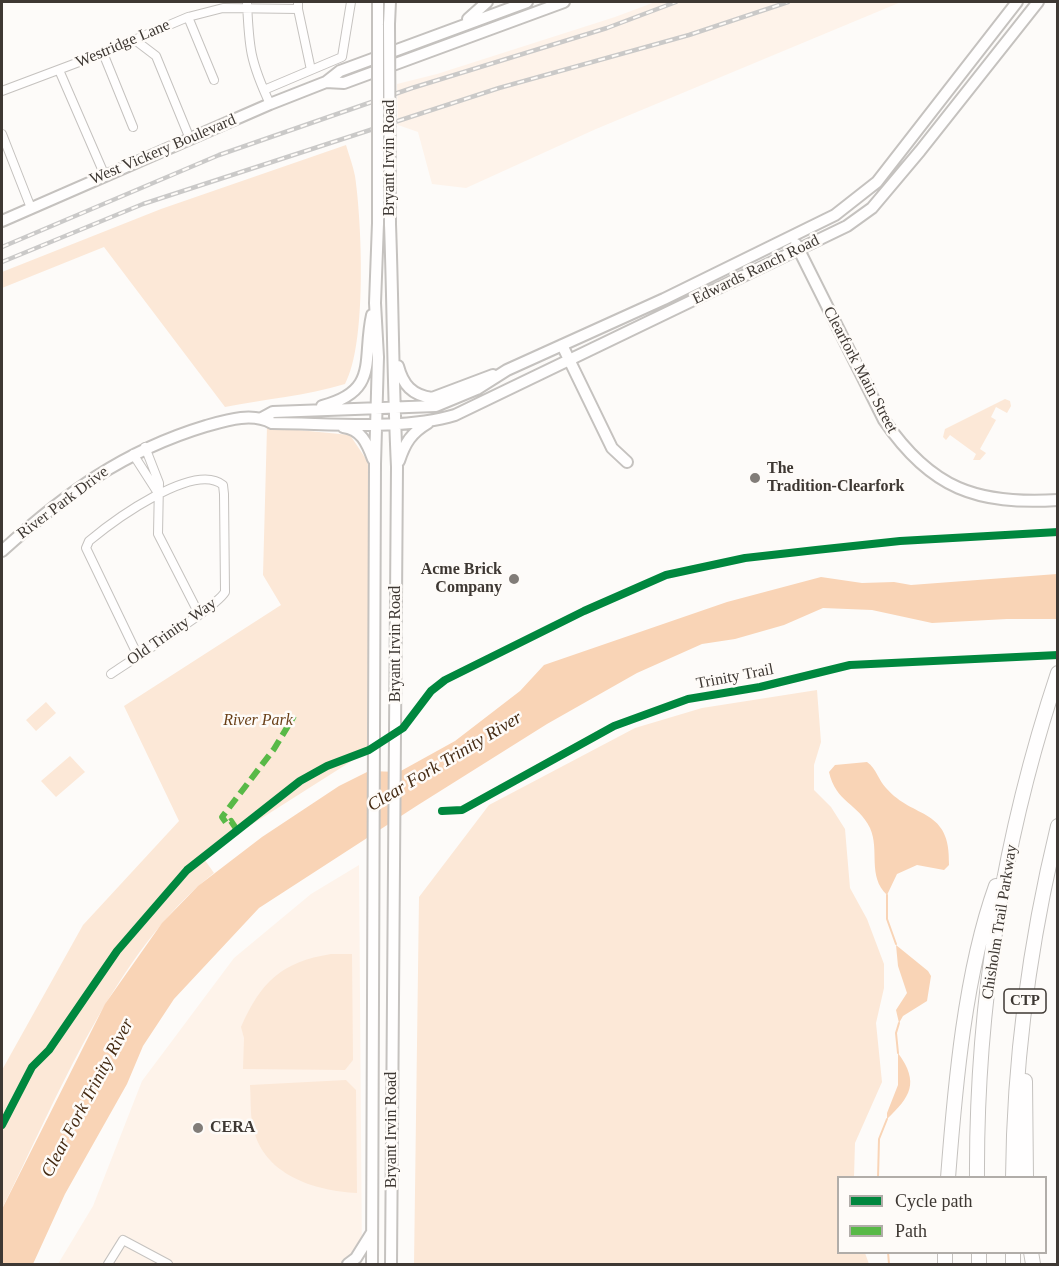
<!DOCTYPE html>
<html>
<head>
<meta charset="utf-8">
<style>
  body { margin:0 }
  #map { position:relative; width:1059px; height:1266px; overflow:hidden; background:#fdfbf9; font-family:"Times New Roman",serif }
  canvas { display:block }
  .frame { position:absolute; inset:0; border:3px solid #3e3833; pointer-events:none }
  .legend { position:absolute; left:837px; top:1176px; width:210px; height:78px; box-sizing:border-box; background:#fefbf8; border:2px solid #b1ada9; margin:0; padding:8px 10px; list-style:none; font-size:18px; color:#3e3833 }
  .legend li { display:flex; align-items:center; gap:12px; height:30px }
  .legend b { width:30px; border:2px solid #b1ada9 }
</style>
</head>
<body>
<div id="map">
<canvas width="1059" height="1266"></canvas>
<div class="frame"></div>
<ul class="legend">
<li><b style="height:8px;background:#00873e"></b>Cycle path</li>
<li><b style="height:8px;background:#58b947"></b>Path</li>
</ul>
</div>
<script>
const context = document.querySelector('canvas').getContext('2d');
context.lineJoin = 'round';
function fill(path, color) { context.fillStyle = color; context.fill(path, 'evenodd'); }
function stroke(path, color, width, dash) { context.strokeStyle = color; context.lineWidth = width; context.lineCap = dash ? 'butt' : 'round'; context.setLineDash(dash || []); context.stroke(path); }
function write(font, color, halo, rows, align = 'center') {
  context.font = font + ' "Times New Roman",serif'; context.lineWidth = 5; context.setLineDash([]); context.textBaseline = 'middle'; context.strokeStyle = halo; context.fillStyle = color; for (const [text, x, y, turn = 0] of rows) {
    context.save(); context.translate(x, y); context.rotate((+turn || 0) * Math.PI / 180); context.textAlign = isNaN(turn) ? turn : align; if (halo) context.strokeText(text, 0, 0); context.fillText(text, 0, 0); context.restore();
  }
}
const built = new Path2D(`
  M655,2H901L596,129L466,188L432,184L418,132L398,125L397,84L437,74L615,17Z
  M359,865L362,1264H58L93,1206L142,1081L234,958L311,894Z`);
const green = new Path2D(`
  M346,145C349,155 353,166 355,176C362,223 367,344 345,384C306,396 265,399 225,407L104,247L2,288V272L161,209Z
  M1005,399L1010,401L1011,406L1007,413L996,407L991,417L996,420L980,449L986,453L980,460H973L976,454L950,435L946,440L943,437L945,429Z
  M267,427L350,435L368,462L369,750L202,856L214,873C115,950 57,1099 2,1209V1070L83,925L179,821L124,706L281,605L263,575Z
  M817,690L821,742L814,765V790L831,807L845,829L850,888L867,919L884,964V988L876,1023L882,1082L855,1143L854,1177L838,1178V1252L865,1253L869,1264H414L419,897L489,805L635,728L702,708Z
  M46,702L56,713L36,731L26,720Z
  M70,756L85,772L56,797L41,781Z
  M331,954H352L353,1060L345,1070L243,1069L244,1038L241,1027C261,982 281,962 331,954Z
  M346,1080L356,1090L357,1193C315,1191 263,1175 253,1127C250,1114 251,1099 250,1085Z`);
const water = new Path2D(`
  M1057,574V619H1007L932,623L872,610L823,608L784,625L735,639L702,644L637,673L547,724L418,805L259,908L174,999L143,1046L127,1084L65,1194L33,1264H2V1209L105,1004L162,923L198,886L262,837L339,786L369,771L399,772L455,741L520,691L544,665L727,602L821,577L862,583L894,582L911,585Z
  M867,762C877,769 878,780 886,788C914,820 951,807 949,865L944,870L917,865L897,874L887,895C867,876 880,850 870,828C858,803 836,803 829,772L835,765Z
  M896,945L928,971L931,976L927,1001L903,1016L899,1023L896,1010L907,993L898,966Z
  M898,1053C920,1083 910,1097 887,1119V1113L898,1085Z`);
const stream = new Path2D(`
  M887,895V919L896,944
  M898,1053L896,1033L899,1023
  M878,1178L879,1139L887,1119
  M888,1252L889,1264`);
const street = new Path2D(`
  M247,2C249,48 250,61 270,104
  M298,9L311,70
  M188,17L214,80
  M135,40L156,56L190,139
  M103,53L133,127
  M59,70L105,176
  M264,90L342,57L351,2
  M2,91L103,53L188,17L223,8L298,9V2
  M2,134L31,208
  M145,447L159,483L158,534L199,614
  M133,454L158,493
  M111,674C131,660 216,608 225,592L224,494L223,485C194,461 113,521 89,541L86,548L138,656
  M108,1264L123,1240L168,1264`);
const secondary = new Path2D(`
  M468,19L487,2
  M389,24L390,2
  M378,25V2
  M326,82L344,83L564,2
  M2,221L270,104L326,82L340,71L527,2
  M390,224C393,305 393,386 397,467L391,1264
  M796,244L884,420C931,489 977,505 1058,500
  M562,345L612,448L627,462
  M398,366C403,385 412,395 432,398L493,375
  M322,406C380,391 362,360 372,315
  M262,418L273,412L436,406L477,389L507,370L664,299L835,215L877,182L1017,2
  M343,427C361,429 367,443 373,459
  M399,461C405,443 411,433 428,423
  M2,551C65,494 123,451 206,426C227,420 252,412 272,423C327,423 403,431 455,415L847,226L872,208L920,151L1038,2
  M348,1264L356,1258L371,1234
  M372,1264L375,464L378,357L375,303L378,223`);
const highway = new Path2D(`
  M1025,1081L1026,1178
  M948,1178C955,1086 965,972 996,886
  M977,1178C976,1007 1004,835 1058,673
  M1013,1178C1014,1059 1030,941 1058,826
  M945,1252V1264
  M979,1252V1264
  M1013,1252V1264
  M1031,1252L1033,1264`);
const rail = new Path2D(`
  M2,247L219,155L412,88L607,28L676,2
  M2,262L143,204L499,88L689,35L788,2`);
const secondaryBridge = new Path2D(`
  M389,24L390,224
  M378,25V223`);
const quiet = new Path2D(`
  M237,830L231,821L227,824L222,817L274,749L294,716`);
const cycleway = new Path2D(`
  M442,811L462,810L614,726L688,699L760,687L850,665L1058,655
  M2,1125L32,1067L49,1050L117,951L187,870L300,781L327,766L369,750L403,728L431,691L445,680L584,611L666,575L745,558L816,550L900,541L1058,532`);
const markers = [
  [755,478,6,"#817c78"],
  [514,579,6,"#817c78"],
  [198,1128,6,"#817c78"]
];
const shields = [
  [1025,1001,42]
];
const shieldNames = [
  ["CTP",1025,1001]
];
const streetNames = [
  ["Westridge Lane",123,44,-23],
  ["West Vickery Boulevard",163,150,-23],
  ["Bryant Irvin Road",390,158,-90],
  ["Edwards Ranch Road",756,270,-26],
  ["Clearfork Main Street",860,370,62],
  ["River Park Drive",63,503,-37],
  ["Old Trinity Way",172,632,-35],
  ["Bryant Irvin Road",396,644,-90],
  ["Trinity Trail",735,677,-11],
  ["Chisholm Trail Parkway",1000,922,-81],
  ["Bryant Irvin Road",392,1130,-90]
];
const poiNames = [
  ["The",767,469],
  ["Tradition-Clearfork",767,487],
  ["Acme Brick",502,570,"right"],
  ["Company",502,588,"right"],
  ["CERA",210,1128]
];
const parkNames = [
  ["River Park",258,721]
];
const waterNames = [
  ["Clear Fork Trinity River",445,762,-31],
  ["Clear Fork Trinity River",88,1098,-62]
];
fill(built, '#fef3ea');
fill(green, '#fce8d7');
fill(water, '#f9d4b6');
stroke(stream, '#f9d4b6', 2);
stroke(street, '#c5c2bf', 10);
stroke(secondary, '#c5c2bf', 14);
stroke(highway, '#c5c2bf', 16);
stroke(street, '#fffefe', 8);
stroke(secondary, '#fffefe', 10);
stroke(highway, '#fffefe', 14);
stroke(rail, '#cac9c8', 4.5);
stroke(rail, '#fefbf8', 2, [7]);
stroke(secondaryBridge, '#c5c2bf', 14, []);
stroke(secondaryBridge, '#fffefe', 10);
stroke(quiet, '#58b947', 6, [12, 6]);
stroke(cycleway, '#00873e', 8);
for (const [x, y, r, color] of markers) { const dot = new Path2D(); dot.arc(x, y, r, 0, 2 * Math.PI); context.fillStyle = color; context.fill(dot); stroke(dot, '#fefbf8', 2); }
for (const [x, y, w] of shields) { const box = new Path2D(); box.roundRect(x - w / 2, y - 12, w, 24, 4.5); context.fillStyle = '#fefbf8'; context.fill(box); stroke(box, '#3e3833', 1.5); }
write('bold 15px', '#3e3833', null, shieldNames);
write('16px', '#3e3833', '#fefbf8', streetNames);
write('bold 16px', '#3e3833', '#fefbf8', poiNames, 'left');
write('italic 16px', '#693f17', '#fefbf8', parkNames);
write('italic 18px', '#432911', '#fefbf8', waterNames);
</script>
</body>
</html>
